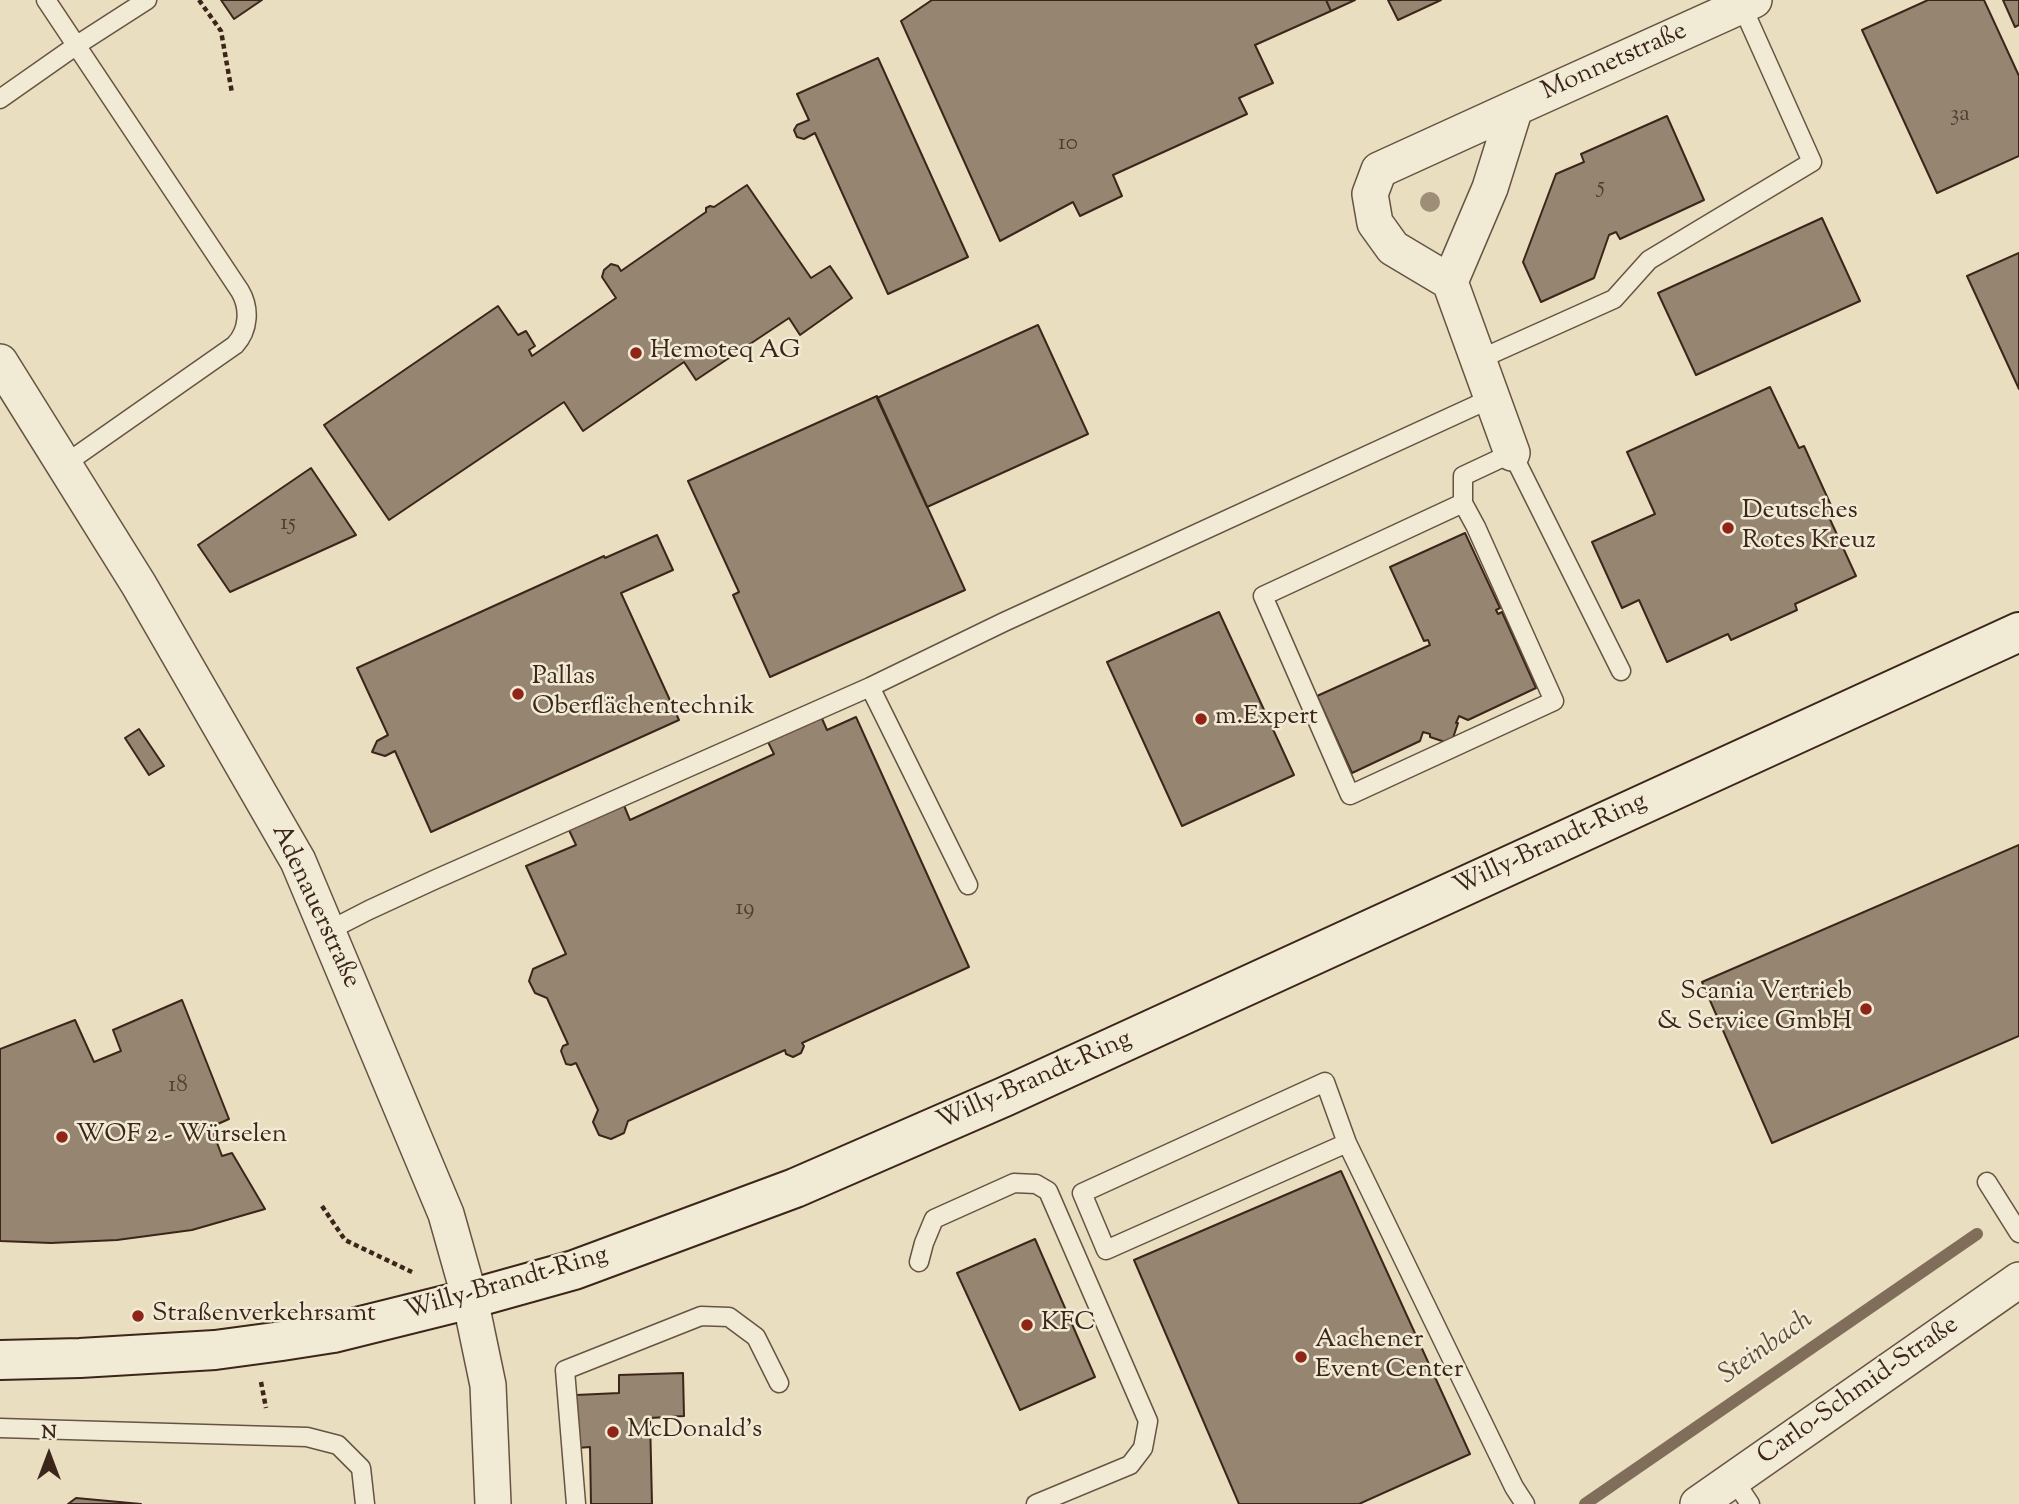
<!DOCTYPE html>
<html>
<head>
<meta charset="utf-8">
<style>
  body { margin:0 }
  #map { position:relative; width:2019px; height:1504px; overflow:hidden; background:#e9debf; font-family:"Sorts Mill Goudy",serif }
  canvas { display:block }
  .north { position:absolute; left:14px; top:1420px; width:70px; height:70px; -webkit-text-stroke:5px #f1ead5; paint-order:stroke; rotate:0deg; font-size:19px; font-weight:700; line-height:28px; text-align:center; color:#3c251a }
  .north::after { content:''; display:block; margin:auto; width:24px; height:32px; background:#3c251a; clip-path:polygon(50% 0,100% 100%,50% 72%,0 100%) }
</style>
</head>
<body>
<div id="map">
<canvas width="2019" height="1504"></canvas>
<div class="north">N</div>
</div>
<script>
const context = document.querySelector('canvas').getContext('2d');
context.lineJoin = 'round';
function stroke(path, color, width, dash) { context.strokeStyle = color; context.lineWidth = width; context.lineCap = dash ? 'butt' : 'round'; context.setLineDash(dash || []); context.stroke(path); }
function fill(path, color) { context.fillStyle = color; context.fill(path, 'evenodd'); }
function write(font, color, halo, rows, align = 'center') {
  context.font = font + ' "Sorts Mill Goudy",serif'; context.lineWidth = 5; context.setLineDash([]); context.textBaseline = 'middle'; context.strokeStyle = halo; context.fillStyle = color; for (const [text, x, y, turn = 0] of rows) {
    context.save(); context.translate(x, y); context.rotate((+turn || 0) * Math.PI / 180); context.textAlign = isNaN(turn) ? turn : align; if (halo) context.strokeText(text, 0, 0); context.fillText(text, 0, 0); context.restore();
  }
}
const stream = new Path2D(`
  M1585,1504L1977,1234`);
const building = new Path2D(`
  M221,0H262L234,19Z
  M932,0H1326L1331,11L1255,45L1273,83L1239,98L1247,114L1113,175L1122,196L1080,216L1073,202L1000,241L901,21Z
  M1326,0H1355L1331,11Z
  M1388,0H1441L1398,20Z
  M1928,0H1984L2019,76V156L1937,193L1862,30Z
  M2003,0H2019V25L2015,27Z
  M878,58L968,257L888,294L815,133L804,139L797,137L794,130L797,125L809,120L797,94Z
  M1667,116L1704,200L1620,239L1616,232L1609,235L1594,278L1541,302L1523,262L1556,174L1584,162L1581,154Z
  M747,185L811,278L830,266L852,298L800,335L789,318L696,380L684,362L583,431L564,402L389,520L324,425L498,306L518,335L526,331L535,346L529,350L532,356L616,298L602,277L604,270L611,264L618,266L621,271L706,212V208L710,206L714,207Z
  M1822,218L1860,301L1696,375L1658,293Z
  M2019,253V389L1967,276Z
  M1038,325L1088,434L927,507L877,398Z
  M1770,387L1799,448L1804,446L1834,512L1828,515L1856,576L1795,604L1797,610L1731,640L1728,634L1667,662L1639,600L1622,608L1592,542L1655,514L1627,452Z
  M877,396L965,590L770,677L733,595L739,592L688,481Z
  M311,468L356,535L230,592L198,545Z
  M1465,533L1500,608L1496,610L1498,614L1502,612L1536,688L1468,720L1459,716L1456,723H1458L1451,744L1430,737V734L1423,732L1420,741L1352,773L1317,696L1430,645L1428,640L1424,641L1390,567Z
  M657,535L673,570L621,593L679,720L431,832L395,751L385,756L372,752L377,741L388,735L357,668L604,556L605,558Z
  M1219,612L1294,775L1182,826L1107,662Z
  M820,714L827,730L856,717L969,967L802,1043L804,1046L801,1053L793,1057L786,1054L785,1050L628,1121L624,1133L611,1139L599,1135L593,1122L598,1110L576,1063L571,1065L566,1064L561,1051L563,1046L568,1044L547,998L535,993L529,981L533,969L566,954L526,866L576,845L568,828L623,803L630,820L774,754L766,738Z
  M139,729L164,766L149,775L125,738Z
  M2019,845V1036L1772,1143L1702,982Z
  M182,1000L229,1119L211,1127L222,1156L232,1153L265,1209L192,1230L117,1240L51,1243L0,1241V1049L75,1020L94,1062L121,1051L113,1030Z
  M1341,1171L1470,1454L1359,1504H1239L1134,1260Z
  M1035,1239L1095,1377L1020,1410L957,1273Z
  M683,1373L684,1416L650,1418L652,1504H591L590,1447L577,1448L576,1395L619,1393V1375Z
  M76,1498L141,1504H68Z`);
const path = new Path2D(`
  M199,0L221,31L232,93
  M322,1206L345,1240L412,1272
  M261,1382L266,1408`);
const lane = new Path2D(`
  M46,0L240,291C250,308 249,330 235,345L65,464
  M0,99L77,45L147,0
  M1478,360L1614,299L1649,260L1812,162L1742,6
  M1463,503L1476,527L1554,701L1350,795L1263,596L1463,503V476L1512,453L1621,671
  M870,687L1004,622L1492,398
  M328,931L369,910L434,880L870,687L968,885
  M1347,1143L1106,1250L1082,1193L1325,1082L1347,1143L1514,1487L1525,1504
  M1987,1182L2019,1233
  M919,1262L924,1243L934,1219L1014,1183L1036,1184L1048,1191L1148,1421L1143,1448L1130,1465L1036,1504
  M0,1428L307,1437L338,1445L361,1468L365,1504
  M1734,1480L1750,1504
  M576,1504L565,1370L701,1316L729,1317L756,1337L779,1383`);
const street = new Path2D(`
  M1515,108L1754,0
  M1450,282L1490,188L1515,108L1379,170L1370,194L1375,223L1393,248L1450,282L1512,453
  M0,362L139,585L298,861L446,1214L470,1299L488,1385L493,1504
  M1698,1504L2019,1280`);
const secondary = new Path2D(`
  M0,1360L80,1358L215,1350L282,1341L333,1333L470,1299L574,1270L795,1188L1004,1097L2019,632`);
const trees = [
  [1430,202]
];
const markers = [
  [636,353,7,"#8f2418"],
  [1728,528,7,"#8f2418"],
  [518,694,7,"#8f2418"],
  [1201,719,7,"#8f2418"],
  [1866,1009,7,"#8f2418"],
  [62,1137,7,"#8f2418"],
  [138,1316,7,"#8f2418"],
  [1027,1325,7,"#8f2418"],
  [1301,1357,7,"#8f2418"],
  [613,1432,7,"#8f2418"]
];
const numberNames = [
  ["3a",1960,116],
  ["10",1068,145],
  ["5",1601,188],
  ["15",288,525],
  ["19",745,910],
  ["18",178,1087]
];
const streetNames = [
  ["Monnetstraße",1615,63,-24],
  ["Willy-Brandt-Ring",1551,846,-25],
  ["Adenauerstraße",314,907,65],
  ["Willy-Brandt-Ring",1035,1082,-24],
  ["Willy-Brandt-Ring",507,1285,-16],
  ["Carlo-Schmid-Straße",1859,1392,-35]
];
const poiNames = [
  ["Hemoteq AG",650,353],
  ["Deutsches",1742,513],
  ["Rotes Kreuz",1742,543],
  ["Pallas",532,679],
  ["Oberflächentechnik",532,709],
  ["m.Expert",1215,719],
  ["Scania Vertrieb",1852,994,"right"],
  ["& Service GmbH",1852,1024,"right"],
  ["WOF 2 - Würselen",76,1137],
  ["Straßenverkehrsamt",152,1316],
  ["KFC",1041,1325],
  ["Aachener",1315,1342],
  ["Event Center",1315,1372],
  ["McDonald's",627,1432]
];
const waterNames = [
  ["Steinbach",1767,1349,-35]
];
stroke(stream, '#806e5b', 12);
fill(building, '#968570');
stroke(building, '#3c251a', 2);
stroke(lane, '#675343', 21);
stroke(street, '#675343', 38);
stroke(secondary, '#3c251a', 42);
stroke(path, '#3c251a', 4.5, [5, 3.5]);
stroke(lane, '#f1ead5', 18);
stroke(street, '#f1ead5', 35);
stroke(secondary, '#f1ead5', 38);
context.fillStyle = '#9e8e77';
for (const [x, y] of trees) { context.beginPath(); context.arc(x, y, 10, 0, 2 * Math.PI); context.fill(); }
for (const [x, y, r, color] of markers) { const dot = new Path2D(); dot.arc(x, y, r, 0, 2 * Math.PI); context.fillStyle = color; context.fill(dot); stroke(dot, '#f1ead5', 2.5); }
write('23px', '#523d30', null, numberNames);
write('26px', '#3c251a', '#f1ead5', streetNames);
write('26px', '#3c251a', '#f1ead5', poiNames, 'left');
write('italic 28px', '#5e4a3b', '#f1ead5', waterNames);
</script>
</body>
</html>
